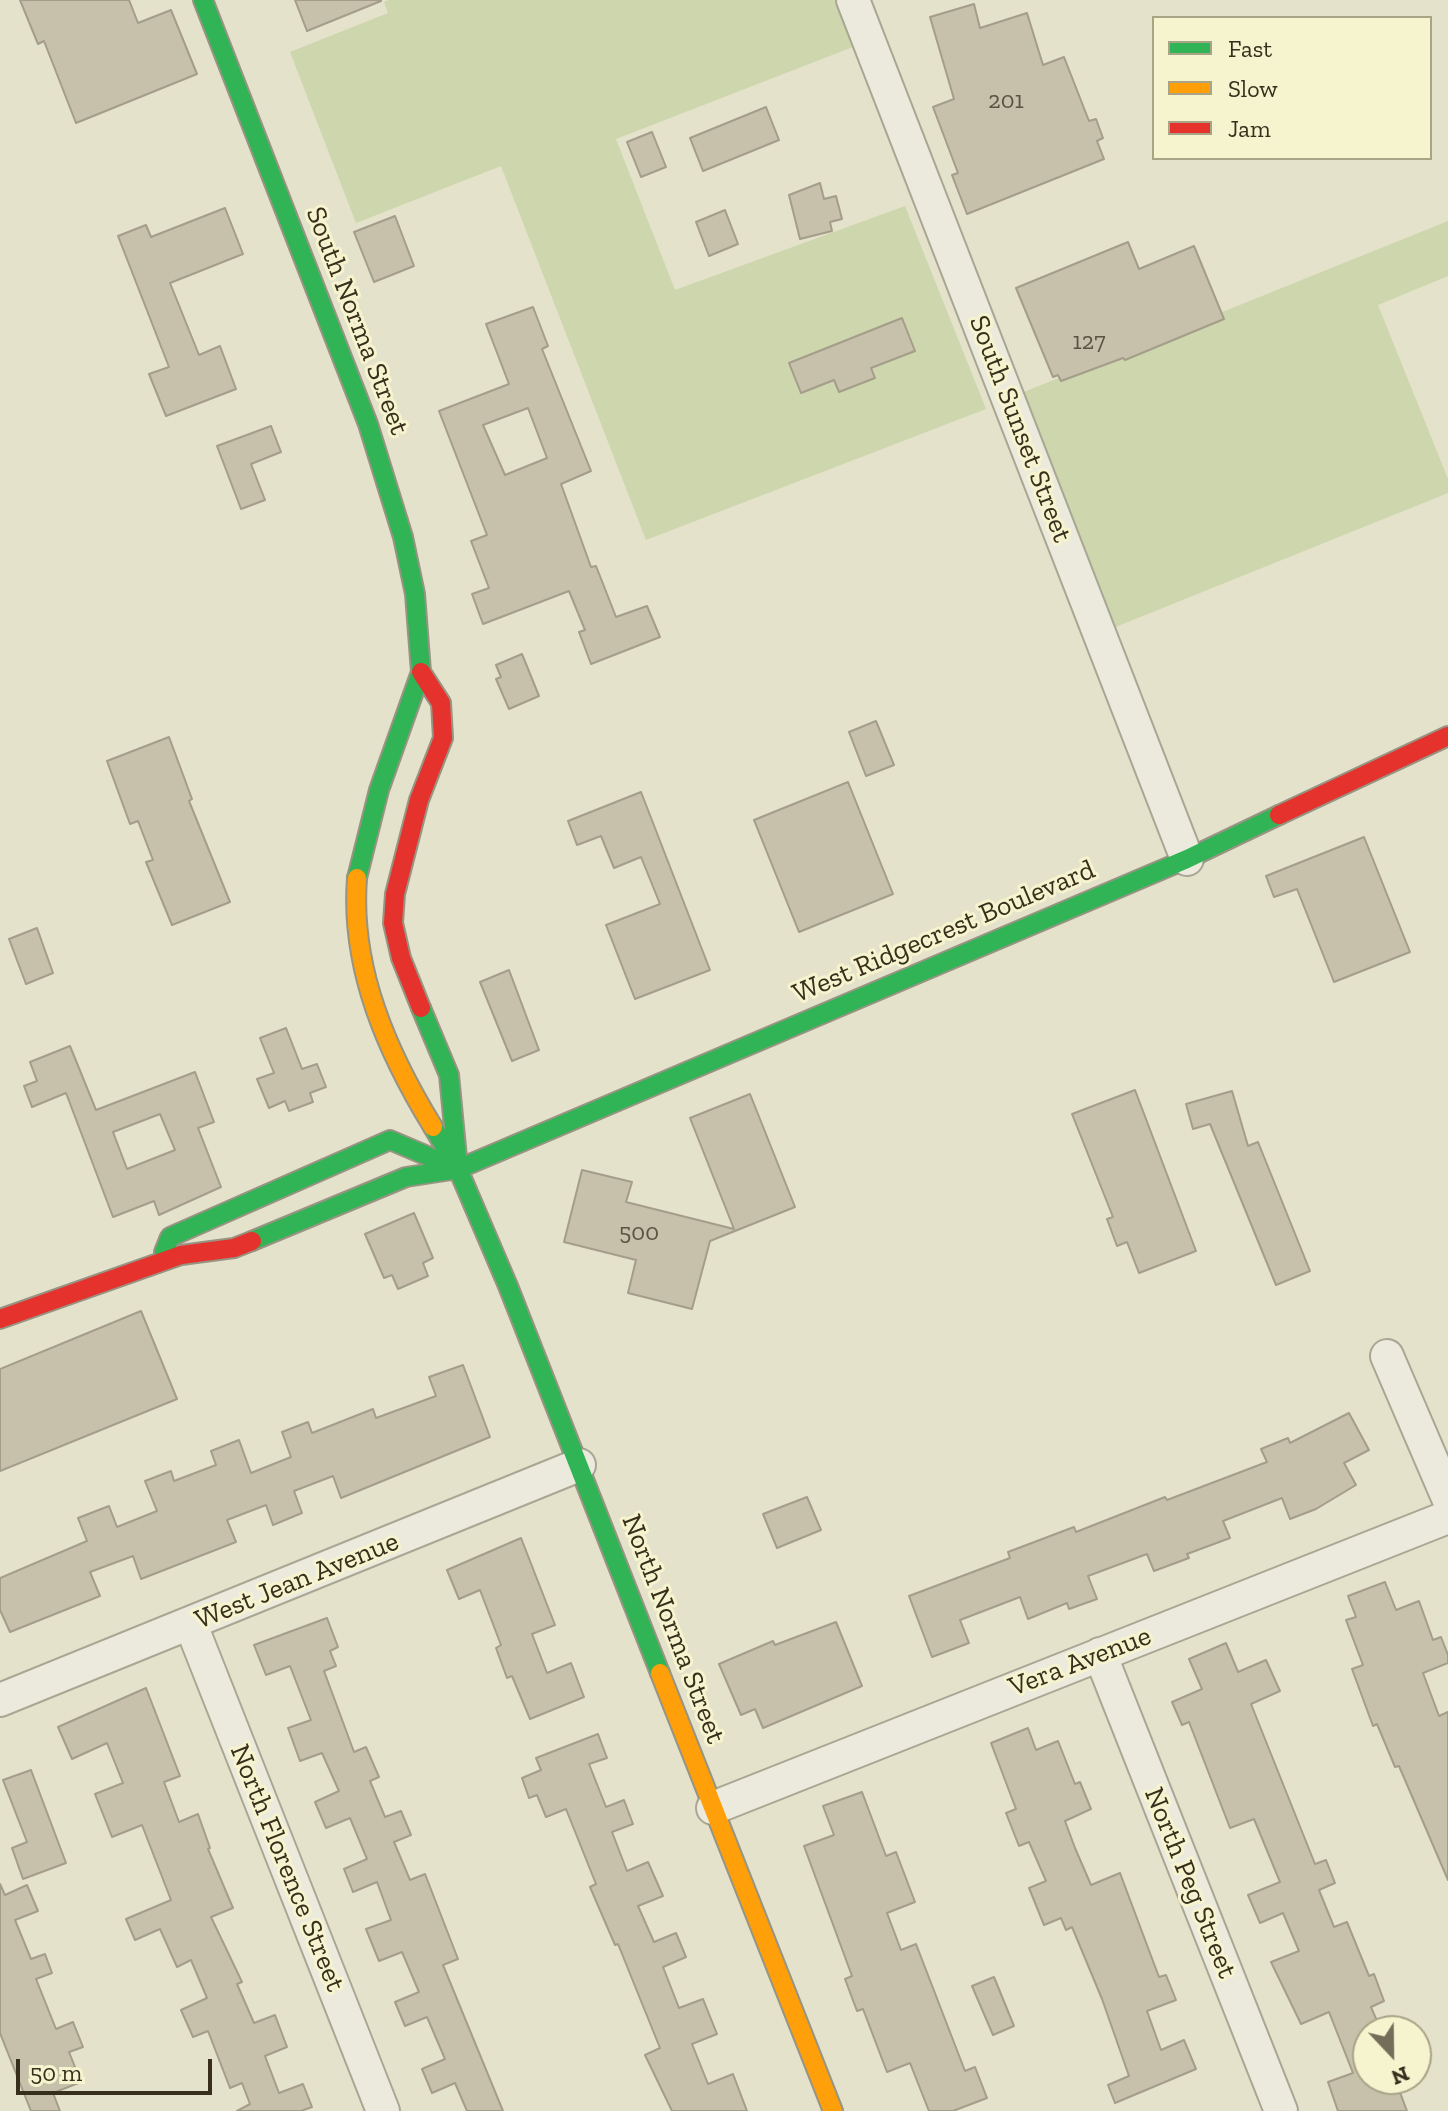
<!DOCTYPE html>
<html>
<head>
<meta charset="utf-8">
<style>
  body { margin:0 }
  #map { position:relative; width:1448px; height:2111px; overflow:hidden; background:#e4e2ca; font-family:"Zilla Slab",serif }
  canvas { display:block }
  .legend { position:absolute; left:1152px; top:16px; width:280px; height:144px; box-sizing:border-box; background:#f6f3cf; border:2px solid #aaa487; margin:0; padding:10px 14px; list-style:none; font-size:24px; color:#372e1c }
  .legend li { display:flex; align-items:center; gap:16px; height:40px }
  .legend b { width:40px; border:2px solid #aaa487 }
  .north { position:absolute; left:1352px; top:2015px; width:80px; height:80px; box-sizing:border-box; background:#f6f3cf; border:2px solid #aaa487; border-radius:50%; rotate:158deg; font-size:22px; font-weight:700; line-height:32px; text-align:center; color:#372e1c }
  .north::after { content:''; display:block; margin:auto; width:28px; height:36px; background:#746d59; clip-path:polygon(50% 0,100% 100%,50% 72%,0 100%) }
  .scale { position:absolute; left:16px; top:2059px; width:196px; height:36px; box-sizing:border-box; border:4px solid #372e1c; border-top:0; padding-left:10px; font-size:24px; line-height:28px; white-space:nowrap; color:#372e1c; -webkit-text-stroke:6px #f6f3cf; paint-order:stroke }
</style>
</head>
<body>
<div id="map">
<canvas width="1448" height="2111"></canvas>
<ul class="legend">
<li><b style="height:10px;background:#30b455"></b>Fast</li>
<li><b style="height:10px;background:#ff9f0a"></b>Slow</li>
<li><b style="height:10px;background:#e5322d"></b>Jam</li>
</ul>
<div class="north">N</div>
<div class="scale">50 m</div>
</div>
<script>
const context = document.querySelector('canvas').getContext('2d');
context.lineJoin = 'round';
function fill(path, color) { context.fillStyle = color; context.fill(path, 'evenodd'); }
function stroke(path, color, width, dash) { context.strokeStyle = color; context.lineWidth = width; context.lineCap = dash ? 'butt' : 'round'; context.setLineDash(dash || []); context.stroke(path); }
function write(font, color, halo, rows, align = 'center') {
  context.font = font + ' "Zilla Slab",serif'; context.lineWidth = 6; context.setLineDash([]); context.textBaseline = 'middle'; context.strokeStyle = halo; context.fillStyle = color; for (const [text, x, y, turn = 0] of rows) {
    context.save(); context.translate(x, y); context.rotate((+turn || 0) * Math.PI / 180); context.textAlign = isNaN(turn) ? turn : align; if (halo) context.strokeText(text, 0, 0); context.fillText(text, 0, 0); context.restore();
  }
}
const green = new Path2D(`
  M389,0H840L858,45L616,139L675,290L905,206L986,409L646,540L501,166L356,223L290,52L388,13L384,2Z
  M1448,221V276L1378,305L1448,479V493L1108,630L1014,396Z`);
const building = new Path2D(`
  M20,0H129L138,23L171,10L197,74L76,123L44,41L38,44Z
  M295,0H381V1L307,31Z
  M974,4L980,28L1027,13L1043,65L1064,57L1089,121L1096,119L1103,138L1097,141L1104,159L967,214L952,175L958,173L933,107L954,99L930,17Z
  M766,107L779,140L703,171L690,138Z
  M652,132L666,167L641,177L627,142Z
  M820,183L824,199L836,196L842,219L830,222L832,231L800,239L789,195Z
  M225,208L243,254L170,283L199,355L220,346L236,389L166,416L149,374L169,367L118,236L146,225L151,237Z
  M725,210L738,244L709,256L696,222Z
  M395,216L414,266L374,282L354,232Z
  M1128,242L1139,269L1194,246L1224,319L1125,360L1123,358L1061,381L1058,375L1053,377L1016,288Z
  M533,307L548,346L542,349L591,471L561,484L591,567L596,566L616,617L647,606L660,637L591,664L579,632L585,630L569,591L483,624L472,594L489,588L471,541L487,535L439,411L509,384L486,324ZM528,408L547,458L505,475L483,425Z
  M902,318L915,351L871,368L875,378L839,392L834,380L801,393L789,363Z
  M271,426L281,452L251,464L265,500L241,509L217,446Z
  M522,654L539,696L509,709L496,679L501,677L496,665Z
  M876,721L894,765L866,776L849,732Z
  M169,737L192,799L189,801L230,902L172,925L146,862L153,860L138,821L130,824L107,761Z
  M848,782L893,894L799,932L754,820Z
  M641,792L710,970L635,999L606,925L660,904L641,857L614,868L601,836L577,845L568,821Z
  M1364,837L1410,952L1334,982L1297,889L1274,897L1266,876Z
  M37,928L53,973L26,984L9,939Z
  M509,970L539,1050L512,1061L480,982Z
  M286,1028L302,1069L317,1064L326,1087L310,1093L313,1102L289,1111L285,1101L269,1108L257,1079L274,1073L260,1038Z
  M70,1046L96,1110L195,1072L214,1122L198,1128L221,1187L159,1215L154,1201L113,1217L66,1093L32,1107L24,1086L37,1081L30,1062ZM160,1114L175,1150L127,1169L113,1132Z
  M1135,1090L1196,1251L1139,1273L1127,1242L1117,1246L1107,1219L1113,1217L1072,1114Z
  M1232,1091L1248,1146L1258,1142L1310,1271L1276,1285L1210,1124L1193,1129L1186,1104Z
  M750,1094L795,1207L710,1241L692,1309L628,1293L636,1260L564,1242L582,1170L632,1182L626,1202L734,1229L690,1118Z
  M414,1213L433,1258L423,1263L428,1276L398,1289L392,1275L384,1278L365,1234Z
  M141,1311L177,1399L0,1471V1369Z
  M463,1365L490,1437L341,1498L333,1476L294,1491L302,1513L273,1525L266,1505L227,1520L236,1542L141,1579L133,1556L90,1572L100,1596L10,1632L0,1610V1578L87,1541L78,1518L109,1506L117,1527L157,1511L145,1481L171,1471L174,1481L216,1465L211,1451L239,1440L251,1473L291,1457L282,1432L308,1422L312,1433L373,1409L376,1418L436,1396L429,1377Z
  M1349,1413L1369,1450L1344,1463L1356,1485L1316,1509L1290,1519L1282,1498L1223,1521L1230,1538L1187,1554L1189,1558L1154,1571L1147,1554L1088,1576L1097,1599L1069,1609L1067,1603L1028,1619L1020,1597L960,1620L969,1643L932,1657L909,1596L1010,1558L1008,1552L1074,1527L1076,1532L1165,1497L1167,1500L1267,1462L1261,1449L1288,1438L1290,1443Z
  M807,1497L821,1530L777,1548L763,1514Z
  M521,1538L555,1625L532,1634L547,1673L571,1663L584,1697L530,1719L512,1676L507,1678L496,1648L501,1645L480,1590L459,1599L447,1570Z
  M1385,1582L1396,1610L1419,1601L1433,1640L1441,1637L1448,1655V1663L1423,1673L1439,1716L1448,1712V1880L1399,1766L1395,1767L1377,1724L1373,1726L1352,1669L1363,1665L1346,1620L1356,1617L1348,1596Z
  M327,1618L338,1647L330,1651L336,1666L324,1671L354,1752L366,1747L379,1777L370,1781L385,1817L401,1811L411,1835L394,1842L410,1880L425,1874L458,1959L443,1965L503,2111H467L455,2083L432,2093L422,2069L445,2059L427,2017L405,2026L395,2002L419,1992L402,1952L379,1961L366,1929L391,1920L377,1882L353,1892L344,1869L367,1859L350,1818L326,1828L315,1802L339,1791L322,1753L300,1761L288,1728L311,1720L290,1666L266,1675L254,1645Z
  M836,1622L862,1686L763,1728L755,1709L741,1715L719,1664L773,1641L775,1645Z
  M1226,1643L1238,1672L1266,1660L1280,1691L1251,1704L1315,1864L1326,1860L1335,1883L1319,1890L1334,1927L1347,1922L1369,1976L1374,1974L1384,2001L1371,2007L1380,2028L1368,2031V2079H1395L1407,2111H1338L1328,2082L1353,2073L1329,2012L1301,2024L1271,1962L1299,1951L1283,1913L1260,1923L1248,1895L1280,1882L1254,1819L1230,1828L1189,1722L1182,1725L1172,1702L1202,1689L1189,1659Z
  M146,1688L180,1776L164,1782L179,1822L198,1814L210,1848L208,1849L233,1908L211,1917L242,1982L237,1984L254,2023L275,2015L287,2047L265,2056L279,2093L303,2084L312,2107L301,2111H237L250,2104L242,2083L230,2088L208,2031L193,2037L181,2010L207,1998L191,1960L177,1967L160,1929L135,1940L126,1919L171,1900L142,1825L112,1837L95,1794L123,1783L107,1743L72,1759L58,1727Z
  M1028,1728L1036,1750L1058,1741L1075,1784L1080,1782L1091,1809L1065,1821L1075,1848L1091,1885L1120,1873L1159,1977L1166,1975L1176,2000L1147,2011L1161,2050L1184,2040L1196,2069L1115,2103L1108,2085L1129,2076L1102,1999L1072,1927L1066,1930L1061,1918L1044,1925L1029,1888L1046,1881L1029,1842L1019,1846L1006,1813L1016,1809L991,1743Z
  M598,1734L607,1758L589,1764L606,1807L624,1800L633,1824L612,1832L627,1871L648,1862L663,1896L638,1906L654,1942L676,1933L686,1957L663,1967L679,2008L703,1999L717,2034L692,2044L708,2084L733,2074L747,2111H672L645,2055L660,2048L618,1944L615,1945L590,1887L596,1884L566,1809L546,1817L537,1795L529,1798L522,1778L541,1770L536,1758Z
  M31,1770L66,1863L23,1879L12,1848L27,1842L3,1780Z
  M862,1792L886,1856L896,1852L915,1902L887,1913L901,1950L916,1944L965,2071L975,2067L987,2098L953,2111H929L910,2063L887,2072L863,2009L857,2011L845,1979L852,1976L804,1846L834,1835L823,1806Z
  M0,1884L5,1895L27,1885L38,1911L15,1920L31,1959L45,1954L52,1973L36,1979L56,2029L73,2022L83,2047L69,2052L81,2082L53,2093L60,2111H31L0,2033Z
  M994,1977L1014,2026L993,2035L972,1986Z`);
const street = new Path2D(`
  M853,0L1187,859
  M1387,1356L1448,1498
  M191,1625L383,2111
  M1100,1654L1281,2111
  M0,1700L579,1465
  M713,1808L1448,1517`);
const fast = new Path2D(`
  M203,0L368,424L403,537L415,594L421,672L379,790L357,878
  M421,1008L449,1075L457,1158
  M433,1127L458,1169L508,1286L660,1673
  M252,1241L406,1177L458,1169L1187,859L1279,815
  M164,1252L170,1237L390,1140L458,1169`);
const slow = new Path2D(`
  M357,878C350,968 387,1052 433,1127
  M660,1673L833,2111`);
const jam = new Path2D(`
  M421,672L441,703L443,738L419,800L395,894L393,923L401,958L421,1008
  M1279,815L1448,736
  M0,1319L181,1255L234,1248L252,1241`);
const numberNames = [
  ["201",1006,101],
  ["127",1089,342],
  ["500",639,1233]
];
const streetNames = [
  ["South Norma Street",357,321,69],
  ["South Sunset Street",1020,429,69],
  ["West Ridgecrest Boulevard",944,932,-23],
  ["West Jean Avenue",297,1581,-22],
  ["North Norma Street",673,1629,69],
  ["Vera Avenue",1080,1662,-21],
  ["North Florence Street",287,1868,68],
  ["North Peg Street",1190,1883,68]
];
fill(green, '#cdd6ac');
fill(building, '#c7c0ab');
stroke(building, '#a49d8a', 2);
stroke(street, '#a9a694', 36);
stroke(fast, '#989483', 22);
stroke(slow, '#989483', 22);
stroke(jam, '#989483', 22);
stroke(street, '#eceadc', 32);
stroke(fast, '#30b455', 18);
stroke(slow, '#ff9f0a', 18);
stroke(jam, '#e5322d', 18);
write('24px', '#5b5240', null, numberNames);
write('28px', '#372e1c', '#f6f3cf', streetNames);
</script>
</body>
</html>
